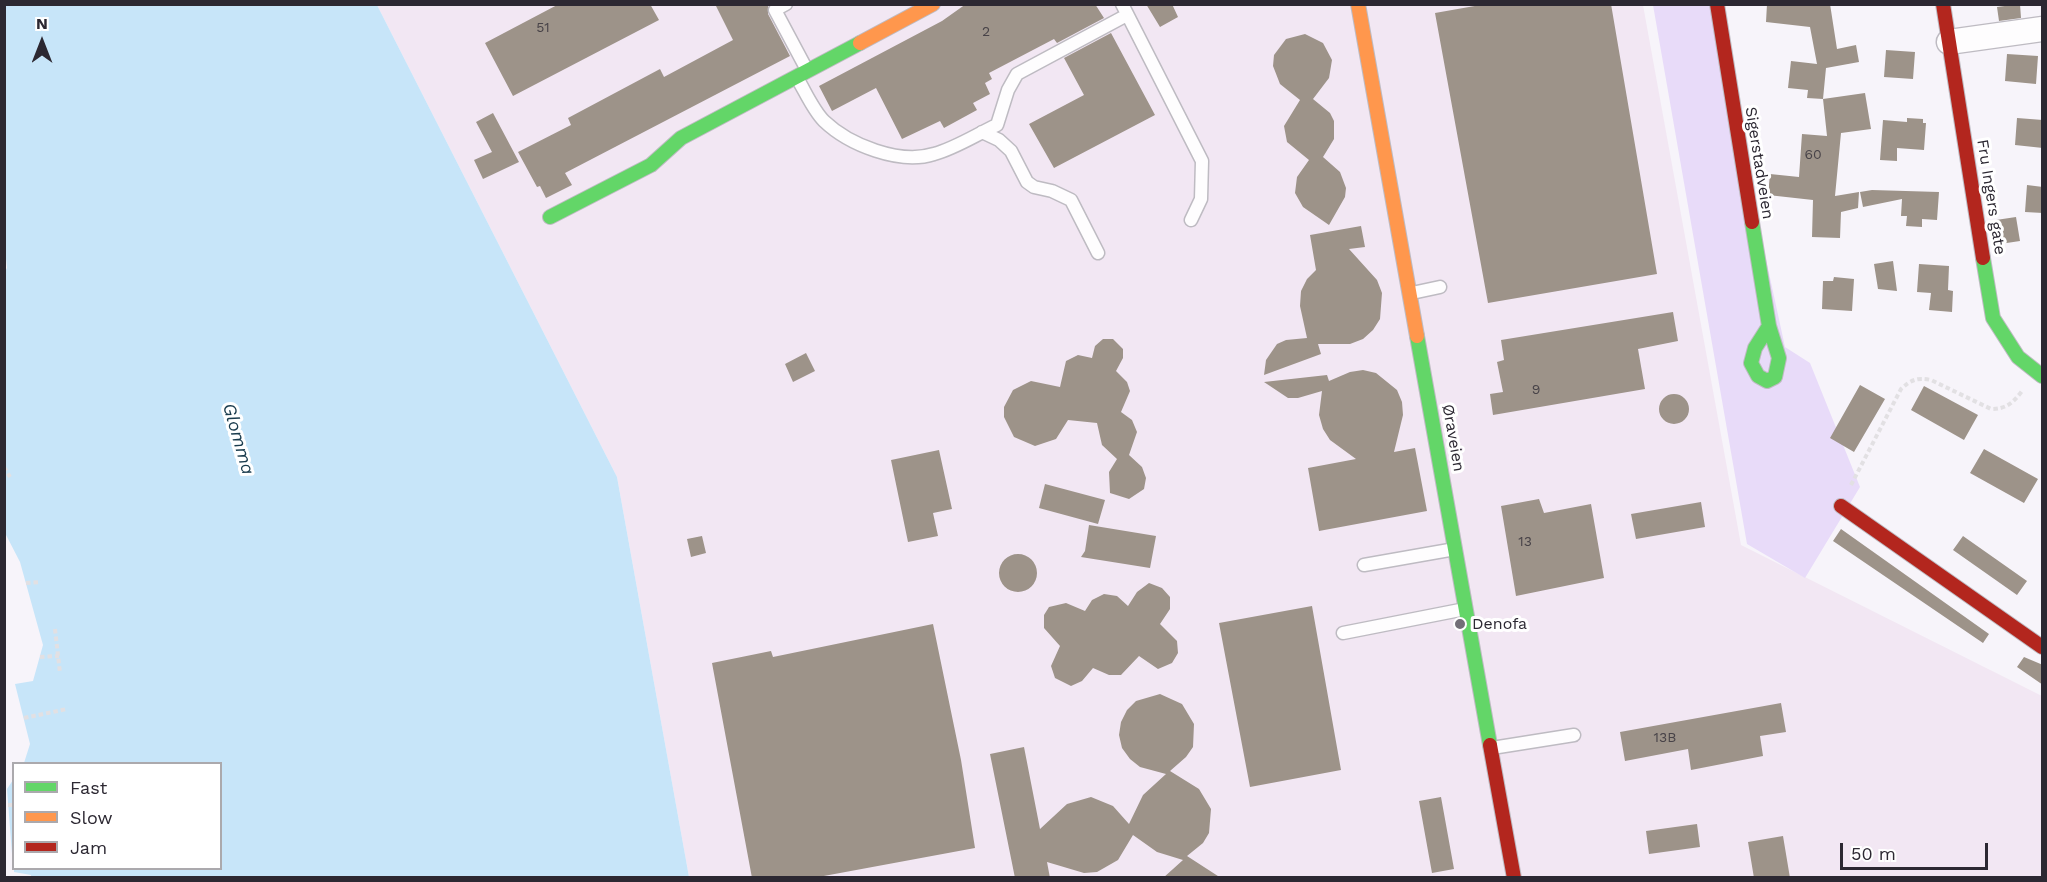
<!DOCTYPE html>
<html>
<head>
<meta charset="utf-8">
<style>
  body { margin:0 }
  #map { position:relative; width:2047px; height:882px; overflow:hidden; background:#f7f4fa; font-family:"Work Sans",sans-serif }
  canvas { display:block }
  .frame { position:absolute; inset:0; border:6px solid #2c2832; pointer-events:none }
  .legend { position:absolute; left:12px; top:762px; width:210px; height:108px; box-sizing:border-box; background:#fff; border:2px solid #aba9ad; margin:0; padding:8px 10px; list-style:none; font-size:18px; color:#2c2832 }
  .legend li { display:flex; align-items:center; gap:12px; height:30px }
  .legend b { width:30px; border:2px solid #aba9ad }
  .north { position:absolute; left:12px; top:12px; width:60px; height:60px; -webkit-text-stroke:4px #fff; paint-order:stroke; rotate:0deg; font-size:16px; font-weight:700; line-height:24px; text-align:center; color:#2c2832 }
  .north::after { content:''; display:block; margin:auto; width:21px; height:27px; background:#2c2832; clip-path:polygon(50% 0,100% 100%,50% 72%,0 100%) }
  .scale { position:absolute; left:1840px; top:843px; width:148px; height:27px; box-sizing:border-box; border:3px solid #2c2832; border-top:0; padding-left:8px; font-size:18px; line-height:21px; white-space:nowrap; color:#2c2832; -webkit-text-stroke:4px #fff; paint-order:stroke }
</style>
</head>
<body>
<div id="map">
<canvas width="2047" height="882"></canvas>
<div class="frame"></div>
<ul class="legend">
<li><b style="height:8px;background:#63d668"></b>Fast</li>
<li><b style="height:8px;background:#ff974d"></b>Slow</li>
<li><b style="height:8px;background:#b3261e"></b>Jam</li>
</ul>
<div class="north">N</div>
<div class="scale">50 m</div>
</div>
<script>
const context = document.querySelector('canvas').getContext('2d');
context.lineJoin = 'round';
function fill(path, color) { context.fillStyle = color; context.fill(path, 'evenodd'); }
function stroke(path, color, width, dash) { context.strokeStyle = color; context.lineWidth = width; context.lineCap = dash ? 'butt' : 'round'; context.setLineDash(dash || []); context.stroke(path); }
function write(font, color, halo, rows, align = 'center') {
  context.font = font + ' "Work Sans",sans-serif'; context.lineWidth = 6; context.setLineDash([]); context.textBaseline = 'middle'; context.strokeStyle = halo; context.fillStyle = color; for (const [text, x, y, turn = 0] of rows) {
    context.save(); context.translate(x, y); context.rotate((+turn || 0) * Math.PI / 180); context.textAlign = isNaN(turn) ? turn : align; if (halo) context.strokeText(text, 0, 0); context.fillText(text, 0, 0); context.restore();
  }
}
const industrial = new Path2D(`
  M377,5H1643L1741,545L2042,696V877H689L617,477Z`);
const green = new Path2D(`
  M1653,5H1711L1785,347L1810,363L1860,487L1805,578L1747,544Z`);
const water = new Path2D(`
  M4,5H377L617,477L689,877L31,878V875L14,872V869L220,868V764L24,763L30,744L15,684L33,681L43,645L20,562L5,533L4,273L7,268L4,240Z
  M13,780V867L7,789Z`);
const building = new Path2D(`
  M559,4H650L659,20L513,96L485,43Z
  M715,4H768V14L790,56L565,173L572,185L546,198L540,186L537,187L518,152L571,125L568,118L660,69L664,77L733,40Z
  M966,4H1095L1104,18L1057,43L1054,39L989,73L992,79L985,83L990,94L973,103L977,110L944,128L940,121L902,139L876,88L832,111L819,86L942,21Z
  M1146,4H1172L1178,17L1160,27Z
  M1486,4H1611L1657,274L1488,303L1435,13Z
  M1767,4H1830L1837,49L1856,45L1859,62L1826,68L1823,99L1865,93L1871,129L1841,133L1835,196L1859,192L1858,208L1841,212L1840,238L1812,237L1813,200L1768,195L1770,174L1799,177L1802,134L1827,136L1823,99L1807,98L1808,90L1788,88L1791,61L1817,64L1810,27L1766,22Z
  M2020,4L2021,18L1999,21L1997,7Z
  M1111,33L1155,115L1054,168L1029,124L1084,95L1064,58Z
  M1305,34L1323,43L1332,60L1329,78L1313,99L1330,113L1334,121V139L1323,157L1340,172L1346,188L1345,197L1329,225L1303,207L1295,193L1297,177L1309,160L1287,142L1284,126L1300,100L1280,84L1273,66L1274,55L1286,39Z
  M1886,50L1915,52L1913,79L1884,77Z
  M2007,54L2038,56L2036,84L2005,81Z
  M493,113L519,162L483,179L474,160L492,152L476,122Z
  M1907,118L1923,119V123H1926L1924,150L1897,148V161L1880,160L1883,120L1907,122Z
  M2017,118L2043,120V148L2015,145Z
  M2027,185L2043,187V213L2025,212Z
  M1872,190L1939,192L1937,220L1922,219V227L1906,226L1907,216H1901L1902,199L1863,207L1860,192Z
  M2016,217L2020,241L2000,244L1996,220Z
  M1361,226L1365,247L1349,249L1377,280L1382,293L1380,319L1373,330L1363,339L1350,344H1318L1321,354L1264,375L1266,360L1277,344L1286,340L1307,338L1300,306L1301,291L1307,279L1316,270L1310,235Z
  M1893,261L1897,291L1878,289L1874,264Z
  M1919,264L1949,266L1948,290L1953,291L1952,312L1929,310L1931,293L1917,292Z
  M1834,277L1854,279L1852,311L1822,309L1823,281H1833Z
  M1673,312L1678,341L1638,349L1645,389L1493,415L1490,394L1503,392L1497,362L1504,360L1501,340Z
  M1103,339H1113L1123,349V358L1116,371L1127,382L1130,391L1121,412L1132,420L1137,432L1129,455L1142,467L1146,478L1144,489L1129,499L1110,493L1109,472L1117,459L1102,445L1097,423L1068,420L1056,439L1035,446L1014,437L1004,417V407L1013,390L1031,381L1060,387L1066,361L1078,355L1092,358L1095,346Z
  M806,353L815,371L793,382L785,364Z
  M1363,370L1376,373L1397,390L1402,402L1403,415L1394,452L1415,448L1427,511L1319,531L1308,468L1356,459L1330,440L1323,429L1319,415L1322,391L1298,398H1288L1264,382L1327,375L1329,381L1350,372Z
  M1860,385L1885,399L1854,452L1830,438Z
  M1924,386L1978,415L1964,440L1911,410Z
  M1659 409a15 15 0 1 1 30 0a15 15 0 1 1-30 0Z
  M1984,449L2038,479L2024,503L1970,473Z
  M939,450L952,509L933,513L938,536L908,542L891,460Z
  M1045,484L1105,500L1098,524L1039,508Z
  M1539,499L1544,513L1591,504L1604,578L1516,596L1501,506Z
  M1701,502L1705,527L1636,539L1631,514Z
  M1089,525L1156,536L1150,568L1081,557L1085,551Z
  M1841,529L1989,634L1983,643L1833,541Z
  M702,536L706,553L691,557L687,539Z
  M1963,536L2027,581L2017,595L1953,550Z
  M999 573a19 19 0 1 1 38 0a19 19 0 1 1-38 0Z
  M1149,583L1162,588L1170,597V609L1160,624L1177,641L1178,653L1172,663L1158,669L1139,656L1121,675H1109L1093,668L1082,681L1071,686L1055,678L1051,666L1060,646L1044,628V615L1049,607L1066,603L1085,611L1092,600L1104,594L1117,596L1128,606L1137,592Z
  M1312,606L1341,770L1250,787L1219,623Z
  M933,624L961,760L975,848L813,878H752L712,663L771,651L773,657Z
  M2024,657L2043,665V685L2017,667Z
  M1160,694L1182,704L1194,724L1193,747L1186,757L1170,771L1199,789L1211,809L1209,833L1203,843L1187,856L1221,878H1163L1183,860L1157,852L1133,835L1118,860L1097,872L1084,873L1047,862L1050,878H1015L990,754L1024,747L1040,829L1067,804L1091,797L1113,806L1129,824L1143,795L1166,774L1140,767L1130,759L1122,748L1119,735L1121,722L1127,710L1136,701Z
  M1781,703L1786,732L1760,736L1763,756L1691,770L1688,749L1625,761L1620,732Z
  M1441,797L1454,869L1432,873L1419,801Z
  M1697,824L1700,847L1649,854L1646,831Z
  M1783,836L1790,878H1754L1748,842Z`);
const path = new Path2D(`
  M4,467L10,477
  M1851,485L1901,389C1911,380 1917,377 1931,380L1991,409C2006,409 2013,403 2022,391
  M26,583L41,582
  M55,629L60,673
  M40,657L59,656
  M24,718L67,709
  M12,782H14
  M8,805H14`);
const lane = new Path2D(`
  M786,4L775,10L807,70
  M1122,4L1202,161L1201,199L1191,220
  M797,78C805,91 813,110 824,121C849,145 900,165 934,154C956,148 977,134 997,125L1008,90L1017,74L1127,15
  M982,132L999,140L1011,151L1027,182L1034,187L1052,191L1071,200L1098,253
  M1412,293L1440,287
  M1364,565L1455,549
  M1343,633L1465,609
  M1492,748L1574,735`);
const street = new Path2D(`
  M1949,42L2042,29`);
const fast = new Path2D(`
  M550,217L651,165L681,138L860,43
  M1752,222L1769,326L1779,358L1775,377L1767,381L1758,376L1751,363L1755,348L1769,326
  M1983,258L1993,318L2018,357L2042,376
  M1417,336L1490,745`);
const slow = new Path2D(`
  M1358,4L1417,336
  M860,43L933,4`);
const jam = new Path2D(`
  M1717,4L1752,222
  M1943,4L1983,258
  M1841,506L2042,647
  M1490,745L1514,878`);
const markers = [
  [1460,624,6,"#736f78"]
];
const numberNames = [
  ["51",543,28],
  ["2",986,32],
  ["60",1813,155],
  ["9",1536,390],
  ["13",1525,542],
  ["13B",1665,738]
];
const streetNames = [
  ["Sigerstadveien",1759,163,81],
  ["Fru Ingers gate",1991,197,81],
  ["Øraveien",1453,438,80]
];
const poiNames = [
  ["Denofa",1472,624]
];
const waterNames = [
  ["Glomma",238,439,74]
];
fill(industrial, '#f2e7f3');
fill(green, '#e8dbf9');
fill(water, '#c7e5f9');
fill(building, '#9d9389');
stroke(lane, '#bebbc2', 15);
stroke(street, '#bebbc2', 27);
stroke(fast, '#bebbc2', 16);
stroke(slow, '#bebbc2', 16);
stroke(jam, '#bebbc2', 16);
stroke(path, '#e2e0e3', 4, [4.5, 3]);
stroke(lane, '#fefdfe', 12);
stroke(street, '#fefdfe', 24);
stroke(fast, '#63d668', 14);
stroke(slow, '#ff974d', 14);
stroke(jam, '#b3261e', 14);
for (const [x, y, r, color] of markers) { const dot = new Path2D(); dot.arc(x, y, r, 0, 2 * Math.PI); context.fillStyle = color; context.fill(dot); stroke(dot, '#fff', 2); }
write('14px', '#484348', null, numberNames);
write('16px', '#2c2832', '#fff', streetNames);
write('16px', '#2c2832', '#fff', poiNames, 'left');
write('italic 18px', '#193b4d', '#fff', waterNames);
</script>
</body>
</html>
